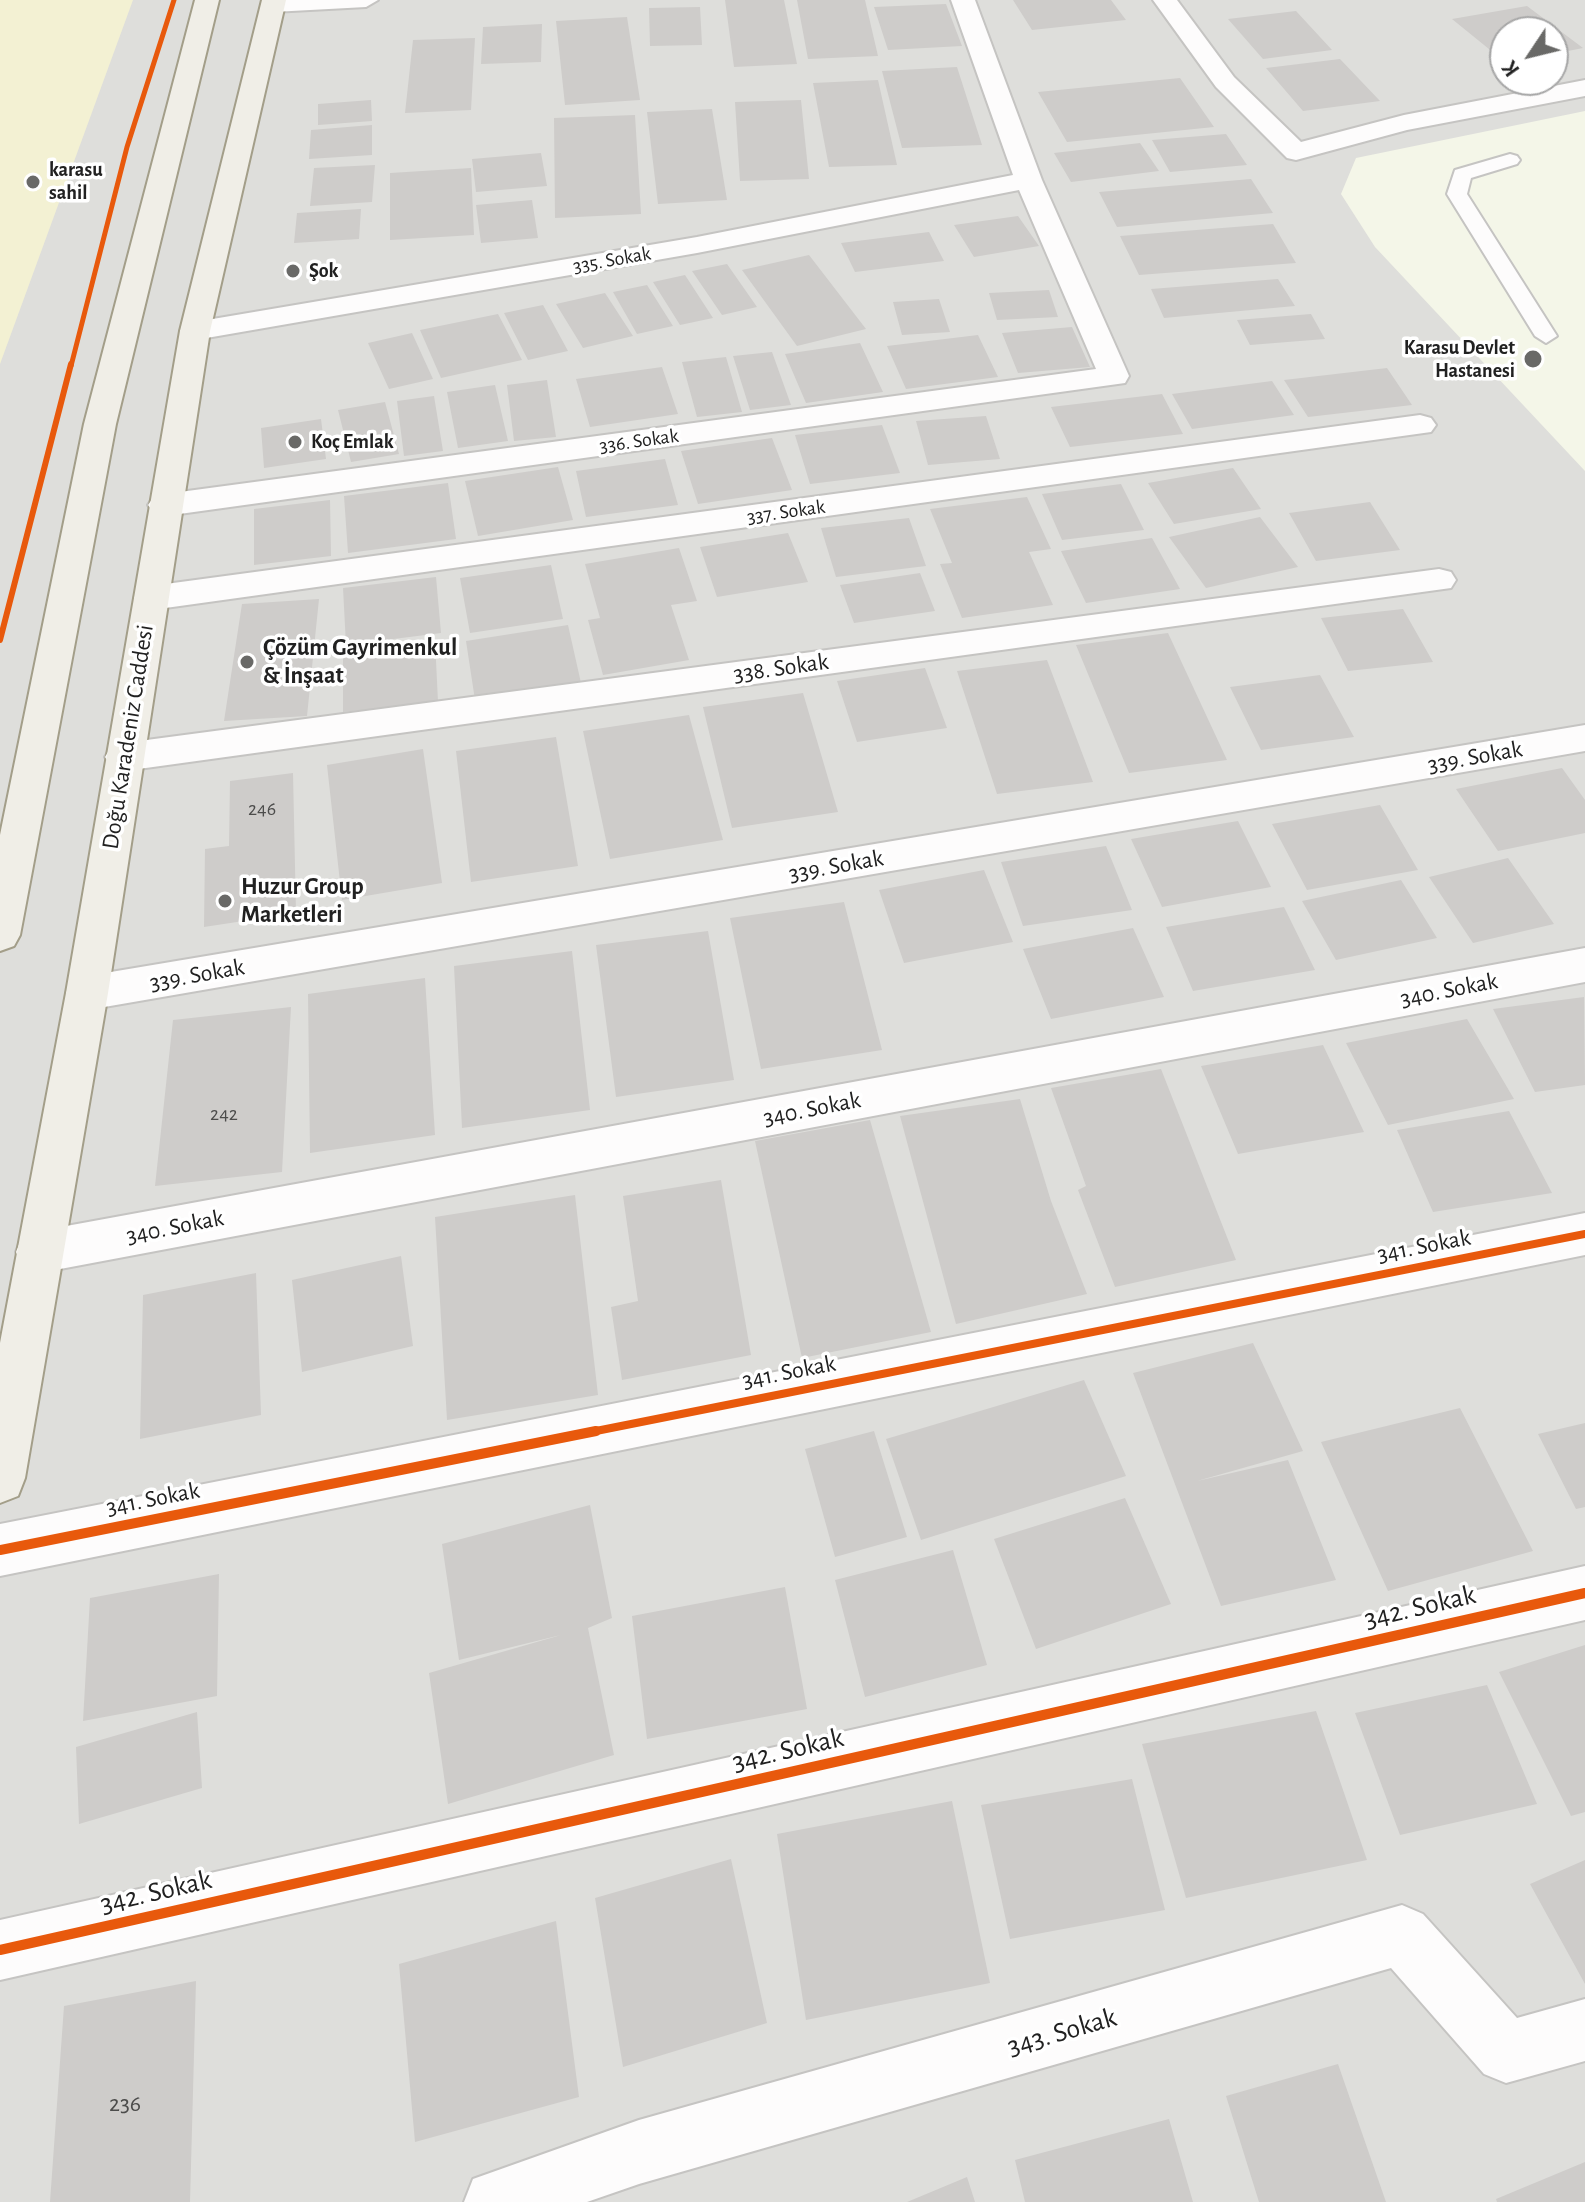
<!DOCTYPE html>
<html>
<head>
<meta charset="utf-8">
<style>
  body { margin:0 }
  #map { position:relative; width:1585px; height:2202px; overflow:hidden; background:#efeeea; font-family:"Alegreya Sans",sans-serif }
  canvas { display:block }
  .north { position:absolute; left:1489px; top:16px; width:80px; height:80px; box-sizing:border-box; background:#fff; border:2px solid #a6a6a6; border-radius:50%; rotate:235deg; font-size:22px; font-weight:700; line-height:32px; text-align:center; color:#212121 }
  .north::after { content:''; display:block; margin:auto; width:28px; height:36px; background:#696967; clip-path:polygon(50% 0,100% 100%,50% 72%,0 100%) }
</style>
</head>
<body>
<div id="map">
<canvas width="1585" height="2202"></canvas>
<div class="north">K</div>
</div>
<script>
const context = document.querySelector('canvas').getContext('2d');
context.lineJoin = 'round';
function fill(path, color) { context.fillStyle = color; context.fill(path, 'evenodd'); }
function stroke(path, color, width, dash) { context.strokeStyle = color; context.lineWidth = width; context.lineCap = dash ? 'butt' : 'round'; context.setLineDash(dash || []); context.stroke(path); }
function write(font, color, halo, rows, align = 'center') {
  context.font = font + ' "Alegreya Sans",sans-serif'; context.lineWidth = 7; context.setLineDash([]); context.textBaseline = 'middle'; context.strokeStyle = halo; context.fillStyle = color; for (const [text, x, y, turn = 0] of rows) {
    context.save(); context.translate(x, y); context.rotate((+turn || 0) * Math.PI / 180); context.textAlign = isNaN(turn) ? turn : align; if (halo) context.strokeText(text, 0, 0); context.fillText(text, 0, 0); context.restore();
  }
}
const residential = new Path2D(`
  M83,0H1585V2202H0V236ZM1505,32H1553V80H1505Z`);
const education = new Path2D(`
  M1585,111V471L1375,247L1341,194L1356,158Z`);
const sand = new Path2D(`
  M0,0H133L0,364Z`);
const building = new Path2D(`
  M725,0H784L797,64L734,67Z
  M797,0H865L878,56L808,59Z
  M1013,0H1111L1126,20L1032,30Z
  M946,4L962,46L888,50L874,7Z
  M1527,6L1583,48L1553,54V32H1505V62L1452,19Z
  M700,7L702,45L650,46L649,8Z
  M1296,11L1332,50L1263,59L1228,19Z
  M627,17L640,100L565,105L556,21Z
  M542,24L541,62L481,64L483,27Z
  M475,38L471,110L405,113L413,40Z
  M1340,59L1380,101L1303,111L1266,68Z
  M957,67L982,145L902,148L882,71Z
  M1180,78L1214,127L1067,142L1038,92Z
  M878,80L897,165L829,167L813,83Z
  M371,100L372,121L318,125V104Z
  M801,100L809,179L740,181L735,102Z
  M712,109L727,200L658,204L647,112Z
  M635,115L641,214L555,218L554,118Z
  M372,125V155L309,159L311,130Z
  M1226,134L1247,165L1170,172L1152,140Z
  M1140,143L1159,171L1071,182L1054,153Z
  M541,153L547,186L476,192L472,159Z
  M375,165L372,202L310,206L314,168Z
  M471,168L474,235L390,240V173Z
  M1251,179L1273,213L1117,227L1099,192Z
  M532,200L538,238L481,243L476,205Z
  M361,209L359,239L294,243L297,213Z
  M1018,216L1039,246L974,257L954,225Z
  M1273,224L1296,263L1139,275L1120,236Z
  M929,232L944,261L855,272L841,243Z
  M809,255L866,329L797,346L742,270Z
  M727,264L757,307L722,315L692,271Z
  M685,275L713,318L680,325L653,282Z
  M1278,279L1295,306L1164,318L1151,289Z
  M647,285L673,326L637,334L613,292Z
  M1049,290L1058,317L997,320L989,293Z
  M605,293L633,336L583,348L556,304Z
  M939,299L950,332L902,335L893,302Z
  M543,305L568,351L528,360L504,313Z
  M498,314L522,360L441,378L420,330Z
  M1311,314L1325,339L1250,345L1237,320Z
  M1072,327L1090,367L1018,373L1002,333Z
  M412,333L433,379L389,389L368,343Z
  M978,335L998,377L906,389L887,346Z
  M860,343L883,392L806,403L785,354Z
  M772,352L791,405L750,410L733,356Z
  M726,357L742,412L697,417L682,362Z
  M662,367L678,414L590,427L576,379Z
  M1387,368L1412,405L1308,417L1284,380Z
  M547,380L556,437L514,441L507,385Z
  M1272,381L1294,415L1192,429L1172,394Z
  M495,385L508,441L458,448L447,392Z
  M1162,394L1183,434L1070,447L1051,407Z
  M434,396L443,451L404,456L397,401Z
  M385,402L399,454L351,462L338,410Z
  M986,416L1000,459L928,465L916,421Z
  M321,419L326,459L264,468L261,428Z
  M882,425L900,473L810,484L795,435Z
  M772,438L792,490L698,504L681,451Z
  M665,459L678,505L586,517L576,471Z
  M558,467L573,520L478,536L465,481Z
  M1233,468L1261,509L1174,524L1148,483Z
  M448,483L456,539L348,553L344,496Z
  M1121,484L1144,530L1062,540L1042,494Z
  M1027,497L1051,549L1029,552L1053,605L962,618L940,564L952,563L930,509Z
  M330,500L331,556L254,565V509Z
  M1370,502L1400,550L1316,561L1289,513Z
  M1260,517L1298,567L1206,588L1169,537Z
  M909,518L926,566L836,577L821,528Z
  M788,533L808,582L717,597L700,547Z
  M1152,538L1180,589L1086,603L1061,551Z
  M679,548L697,601L671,605L689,660L603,675L588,620L600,618L585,564Z
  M551,565L563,619L470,633L460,578Z
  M920,573L935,611L854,623L840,585Z
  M436,577L441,633L346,645L343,588Z
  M319,599L307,716L224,721L242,604Z
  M1403,609L1433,662L1348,671L1321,618Z
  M568,625L581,683L475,700L466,641Z
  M1168,633L1227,760L1129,773L1076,645Z
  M435,640L438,702L343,712V650Z
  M1047,660L1093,782L997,794L957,671Z
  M925,668L947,728L857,742L837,681Z
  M1320,675L1354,737L1261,750L1230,687Z
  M803,693L838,812L732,828L703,707Z
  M689,715L723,840L610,859L583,731Z
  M556,737L578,866L471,882L456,751Z
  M423,749L442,883L342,900L327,765Z
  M1562,768L1585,800V833L1498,851L1456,789Z
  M293,773L296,913L204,927L205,849L229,846L230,781Z
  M1380,805L1418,870L1307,890L1272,824Z
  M1238,821L1271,887L1162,907L1131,839Z
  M1106,846L1132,910L1023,926L1001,862Z
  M1508,858L1554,924L1473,943L1429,877Z
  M984,870L1013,942L904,963L879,890Z
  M1401,880L1437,938L1336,960L1302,901Z
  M844,902L882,1050L761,1069L730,918Z
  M1284,907L1315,970L1193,991L1166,927Z
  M1133,928L1164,997L1051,1019L1023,949Z
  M708,931L734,1080L616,1097L596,945Z
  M572,951L590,1110L462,1128L454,966Z
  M425,978L435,1135L310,1153L308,994Z
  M1584,997L1585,1085L1535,1092L1493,1009Z
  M291,1007L282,1172L155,1186L173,1020Z
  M1467,1019L1514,1099L1388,1125L1346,1043Z
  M1323,1045L1364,1132L1238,1154L1201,1066Z
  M1161,1069L1236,1260L1115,1287L1078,1190L1086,1186L1051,1088Z
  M1020,1099L1051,1201L1087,1294L956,1324L900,1116Z
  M1509,1111L1552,1193L1433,1212L1397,1130Z
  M870,1120L931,1332L802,1358L755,1141Z
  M721,1180L751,1355L622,1380L611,1307L638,1301L623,1196Z
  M575,1195L598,1395L447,1420L435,1217Z
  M401,1256L413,1346L302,1372L292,1280Z
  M256,1273L261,1415L140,1439L143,1295Z
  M1253,1343L1303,1451L1197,1481L1288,1460L1336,1580L1221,1606L1133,1373Z
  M1084,1380L1126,1476L921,1540L886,1439Z
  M1460,1408L1533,1551L1388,1591L1321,1442Z
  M1585,1423V1507L1576,1509L1538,1434Z
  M874,1431L907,1537L835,1557L805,1449Z
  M1125,1498L1171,1604L1036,1649L994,1539Z
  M590,1505L612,1618L588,1628L614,1755L448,1804L429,1673L561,1635L459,1660L442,1544Z
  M953,1550L987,1665L865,1697L835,1580Z
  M219,1574L217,1696L83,1721L90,1598Z
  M785,1587L807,1709L647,1739L632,1616Z
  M1585,1645V1812L1571,1816L1499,1672Z
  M1487,1685L1537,1804L1400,1835L1355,1713Z
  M1316,1711L1367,1860L1186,1898L1142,1744Z
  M197,1712L202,1788L79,1824L76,1747Z
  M1132,1779L1165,1910L1010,1939L981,1805Z
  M952,1801L990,1983L806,2020L777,1834Z
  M731,1859L767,2023L623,2067L595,1898Z
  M1585,1860V1984L1530,1884Z
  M556,1921L579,2097L415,2142L399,1964Z
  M196,1981L190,2202H50L64,2006Z
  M1338,2064L1386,2202H1259L1226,2096Z
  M1169,2119L1193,2202H1025L1015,2160Z
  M1585,2162V2202H1497L1496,2199Z
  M967,2177L975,2202H907Z`);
const lane = new Path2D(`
  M1510,154L1517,156L1520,160L1517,164L1471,178L1467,194L1557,336L1546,343L1535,336L1447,194L1455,170Z`);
const street = new Path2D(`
  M265,0H378L366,7L273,12L265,10L261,5Z
  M951,0H975L1042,180L1129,376L1125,383L165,516L153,512L148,505L153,498L165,494L1096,369L1019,190L697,253L195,340L184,337L180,331L184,325L195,322L697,237L1013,175Z
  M1153,0H1177L1234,77L1301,142L1404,115L1585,80V96L1407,130L1296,160L1287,158L1216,87Z
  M1420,415L1431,418L1436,425L1431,432L151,610L139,606L134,598L139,590L151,586Z
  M1439,569L1451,572L1456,580L1451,588L124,771L111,767L105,757L111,747L124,743Z
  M1585,725V751L87,1010L72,1005L66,993L72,981L87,976Z
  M1585,948V982L39,1273L22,1267L16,1252L22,1237L39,1231Z
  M1585,1213V1255L0,1576V1524Z
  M1585,1566V1620L0,1980V1920Z
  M1402,1905L1423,1914L1517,2018L1585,1999V2061L1506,2083L1484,2074L1391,1968L639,2184L587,2202H464L473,2179L639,2120Z`);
const primary = new Path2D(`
  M195,0H219L116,424L20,935L14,946L0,951V835L84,424Z
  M262,0H286L210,331L108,993L25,1478L18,1496L0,1503V1343L66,993L180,331Z`);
const cyclewayFar3 = new Path2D(`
  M71,366L127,147L174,0`);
const cyclewayFar2 = new Path2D(`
  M0,640L71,364`);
const cyclewayFar1 = new Path2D(`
  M586,1433L1585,1234`);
const cycleway = new Path2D(`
  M0,1550L596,1431
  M0,1950L1585,1593`);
const markers = [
  [33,182,8,"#696967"],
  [293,271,8,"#696967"],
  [1533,359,10,"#696967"],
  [295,442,8,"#696967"],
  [247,662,8,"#696967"],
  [225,901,8,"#696967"]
];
const farPoinames = [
  ["karasu",49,170],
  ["sahil",49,193],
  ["Şok",309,271],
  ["Karasu Devlet",1515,348,"right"],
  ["Hastanesi",1515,371,"right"],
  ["Koç Emlak",311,442]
];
const farStreetnames = [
  ["335. Sokak",612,260,-10],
  ["336. Sokak",639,441,-8],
  ["337. Sokak",786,512,-8]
];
const numberNames = [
  ["246",262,809],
  ["242",224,1114]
];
const poiNames = [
  ["Çözüm Gayrimenkul",263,648],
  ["& İnşaat",263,676],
  ["Huzur Group",241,887],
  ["Marketleri",241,915]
];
const streetNames = [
  ["338. Sokak",781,668,-8],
  ["Doğu Karadeniz Caddesi",128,737,-81],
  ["339. Sokak",1475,757,-10],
  ["339. Sokak",836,866,-10],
  ["339. Sokak",197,975,-10],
  ["340. Sokak",1449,990,-11],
  ["340. Sokak",812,1109,-11],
  ["340. Sokak",175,1227,-11],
  ["341. Sokak",1424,1246,-11],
  ["341. Sokak",789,1372,-11],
  ["341. Sokak",153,1499,-11]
];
const nearNumbernames = [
  ["236",125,2104]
];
const nearStreetnames = [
  ["342. Sokak",1420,1607,-13],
  ["342. Sokak",788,1750,-13],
  ["342. Sokak",156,1892,-13],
  ["343. Sokak",1062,2032,-16]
];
fill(residential, '#dededb');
fill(education, '#f4f6e8');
fill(sand, '#f3f1d3');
fill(building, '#ceccca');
stroke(lane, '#c5c4c2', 4);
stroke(street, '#c5c4c2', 4);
stroke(primary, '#a39e89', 4);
fill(lane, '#fdfcfc');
fill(street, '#fdfcfc');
fill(primary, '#f0eee7');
stroke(cyclewayFar3, '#e8590c', 5);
stroke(cyclewayFar2, '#e8590c', 6);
stroke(cyclewayFar1, '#e8590c', 8);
stroke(cycleway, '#e8590c', 10);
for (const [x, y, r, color] of markers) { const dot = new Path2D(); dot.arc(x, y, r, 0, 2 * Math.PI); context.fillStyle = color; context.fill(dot); stroke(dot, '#fff', 3); }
write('bold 20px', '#212121', '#fff', farPoinames, 'left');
write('20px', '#212121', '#fff', farStreetnames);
write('20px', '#4c4c4b', null, numberNames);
write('bold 24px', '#212121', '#fff', poiNames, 'left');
write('24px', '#212121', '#fff', streetNames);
write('24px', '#4c4c4b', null, nearNumbernames);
write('28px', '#212121', '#fff', nearStreetnames);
</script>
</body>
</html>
